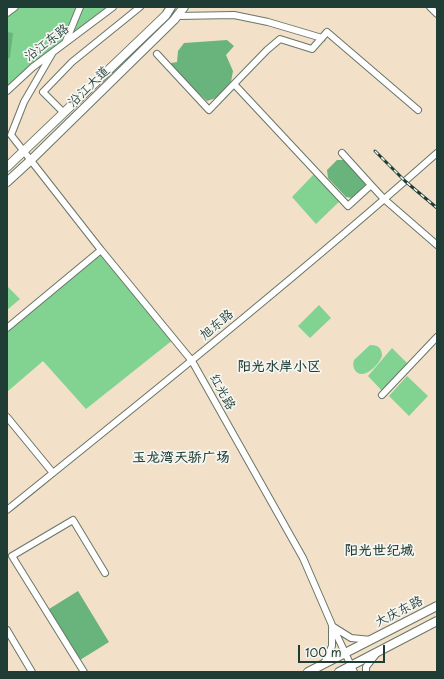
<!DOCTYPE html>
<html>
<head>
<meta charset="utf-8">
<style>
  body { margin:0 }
  #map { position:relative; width:444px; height:679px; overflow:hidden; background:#f2e1c8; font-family:"Playpen Sans",sans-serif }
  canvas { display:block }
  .frame { position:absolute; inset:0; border:8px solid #1f3d34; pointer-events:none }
  .scale { position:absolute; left:298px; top:645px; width:87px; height:18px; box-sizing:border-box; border:2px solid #1f3d34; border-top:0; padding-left:5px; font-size:12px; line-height:14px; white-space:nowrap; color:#1f3d34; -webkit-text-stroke:3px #f6f6f2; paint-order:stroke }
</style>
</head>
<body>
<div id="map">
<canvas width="444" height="679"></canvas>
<div class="frame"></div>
<div class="scale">100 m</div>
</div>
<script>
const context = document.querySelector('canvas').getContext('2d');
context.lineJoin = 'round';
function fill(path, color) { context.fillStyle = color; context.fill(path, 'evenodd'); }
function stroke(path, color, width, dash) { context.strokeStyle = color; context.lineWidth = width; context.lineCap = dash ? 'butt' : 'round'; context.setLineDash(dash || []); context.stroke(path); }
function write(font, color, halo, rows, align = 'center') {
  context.font = font + ' "Playpen Sans","LXGW WenKai TC",sans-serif'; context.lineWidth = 3.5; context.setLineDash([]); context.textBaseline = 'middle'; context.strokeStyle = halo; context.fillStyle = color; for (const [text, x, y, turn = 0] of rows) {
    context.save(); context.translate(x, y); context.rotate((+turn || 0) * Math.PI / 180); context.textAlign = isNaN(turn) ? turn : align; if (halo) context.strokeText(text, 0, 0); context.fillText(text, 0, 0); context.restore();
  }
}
const green = new Path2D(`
  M7,7H113L7,91Z
  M316,172L342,199L316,224L292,197Z
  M101,250L174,339L86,409L43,361L7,392V328Z
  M7,286L20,299L7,310Z
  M319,305L331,318L310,338L298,326Z
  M370,345C378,345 382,348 382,356C380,362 372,371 366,373C357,377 351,368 354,360Z
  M392,348L410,366L384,393L368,376Z
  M407,376L428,396L409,416L389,396Z`);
const forest = new Path2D(`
  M7,32L13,33L10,57L7,60Z
  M227,40L234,46L226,55L233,71L231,82L216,98L207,101L173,70L171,63L177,62L178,51L184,43Z
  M337,160H346L365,180V187L353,198L346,197L328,178L327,170Z
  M78,591L109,642L80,660L49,609Z`);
const minor = new Path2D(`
  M430,7L437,14
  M7,13L15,7
  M177,16L234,15L268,22L322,38
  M66,41L80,7
  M53,52L24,102L11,135L101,250L192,361L303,558L332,625L354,672
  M157,54L209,110L234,84L348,206L371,185L384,199L437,245
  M234,84L267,50L280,39L312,49L327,32L418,110
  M7,91L33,67L113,7
  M64,113L43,92L72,62L140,7
  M342,153L371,185
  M7,328L101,250
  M382,395L437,337
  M7,417L53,473
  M7,510C152,393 298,276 437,153
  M332,626L351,638L371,640
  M7,630L32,672
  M324,664L332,646V629
  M84,672L12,556L73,520L105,573
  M366,672V667L377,653`);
const major = new Path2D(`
  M7,167L166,15L171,7
  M7,182L31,160L174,20L184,7
  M308,672L437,606
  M339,672L437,621`);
const rail = new Path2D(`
  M375,151L405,181L437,208`);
const streetNames = [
  ["沿江东路",47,43,-37],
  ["沿江大道",89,87,-44],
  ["旭东路",217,325,-40],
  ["红光路",222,392,61],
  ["大庆东路",399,612,-27]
];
const neighbourhoodNames = [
  ["阳光水岸小区",279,367],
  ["玉龙湾天骄广场",181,458],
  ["阳光世纪城",379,551]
];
fill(green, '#82d292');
fill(forest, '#69b47c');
stroke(minor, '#697668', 8);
stroke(major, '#697668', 10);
stroke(minor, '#fff', 6);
stroke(major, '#fff', 8);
stroke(rail, '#1f3d34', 3);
stroke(rail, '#f6f6f2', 1.5, [4.5]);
write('13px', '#1f3d34', '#f6f6f2', streetNames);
write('bold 14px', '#1f3d34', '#f6f6f2', neighbourhoodNames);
</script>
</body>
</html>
